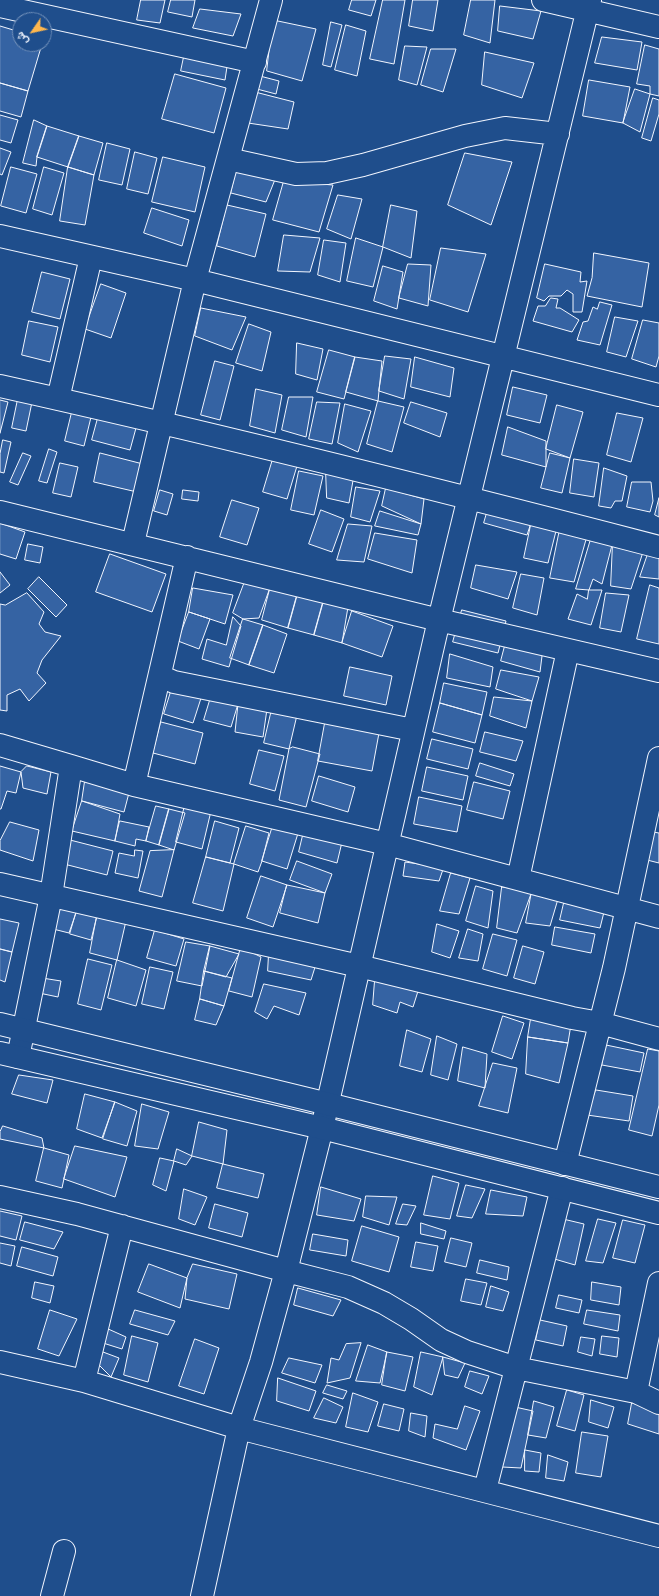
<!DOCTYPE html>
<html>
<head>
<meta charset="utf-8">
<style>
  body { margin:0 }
  #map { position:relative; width:659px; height:1596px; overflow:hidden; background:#1f4e8c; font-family:Raleway,Vazirmatn,sans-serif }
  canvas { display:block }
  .north { position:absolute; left:12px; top:12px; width:40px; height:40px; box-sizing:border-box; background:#1f4e8c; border:1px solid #7391ba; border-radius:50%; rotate:236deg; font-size:11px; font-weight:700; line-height:16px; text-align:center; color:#f2f6ff }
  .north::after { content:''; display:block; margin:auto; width:14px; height:18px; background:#ffb74d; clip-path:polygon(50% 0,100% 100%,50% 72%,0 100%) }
</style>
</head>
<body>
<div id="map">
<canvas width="659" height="1596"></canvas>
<div class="north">ش</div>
</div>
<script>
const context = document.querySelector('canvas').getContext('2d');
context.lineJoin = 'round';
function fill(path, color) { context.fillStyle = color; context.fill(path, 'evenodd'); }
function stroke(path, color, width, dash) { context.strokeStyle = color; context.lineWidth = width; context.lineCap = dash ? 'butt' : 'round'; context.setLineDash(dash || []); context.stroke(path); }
const building = new Path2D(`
  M141,0H165L160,23L137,20Z
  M171,0H195L192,17L168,12Z
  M352,0H376L371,16L349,10Z
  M383,0H405L394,64L370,59Z
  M413,0H438L433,31L409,26Z
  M471,0H495L490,43L464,35Z
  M500,6L541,11L533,39L498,31Z
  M200,9L241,14L233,36L193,28Z
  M273,20L316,29L302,81L267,71Z
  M331,22L342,25L331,67L323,65Z
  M346,25L366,31L357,76L335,70Z
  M0,26L20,32V44H42L28,91L0,83Z
  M602,37L642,42L637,70L595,63Z
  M645,45L659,49V96L650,94V86L637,84Z
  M405,46L427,47L417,85L399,80Z
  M431,49H456L443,92L421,85Z
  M185,52L228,60L225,80L181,71Z
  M485,52L534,63L522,98L482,85Z
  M175,74L226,88L214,133L162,119Z
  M256,75L279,81L276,94L253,88Z
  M589,80L630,87L623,123L583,116Z
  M0,83L28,91L21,117L0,111Z
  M635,89L650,94L640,132L623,123Z
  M255,92L294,102L288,129L248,123Z
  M653,98L659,100V114L651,141L642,138Z
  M0,115L18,120L11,143L0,140Z
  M34,120L47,126L37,157L36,166L23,163Z
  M47,126L79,136L68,167L37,157Z
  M79,136L103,143L94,175L68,167Z
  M107,143L130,149L122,185L99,180Z
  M0,148L11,152L2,175L0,174Z
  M135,152L157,158L148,194L127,189Z
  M465,153L512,162L491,225L448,205Z
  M163,157L205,167L195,212L152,202Z
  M11,167L37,174L26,213L1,206Z
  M44,167L64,173L52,215L33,209Z
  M68,167L94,175L85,225L60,221Z
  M237,167L276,177L266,202L231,193Z
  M284,181L333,185L319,232L273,220Z
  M338,195L362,199L351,239L327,229Z
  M227,205L266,214L255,257L217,246Z
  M391,205L417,211L411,258L383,247Z
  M152,208L189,220L182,246L144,233Z
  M284,235L320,238L310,272L278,271Z
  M356,238L383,247L373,287L347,281Z
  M324,240L346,243L340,282L318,275Z
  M441,248L486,254L468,312L430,300Z
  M594,253L649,263L642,307L587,296L592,278Z
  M408,264L431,265L428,306L399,298Z
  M545,264L581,272L580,282L587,281L582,312H573V294L567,290L561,296H549L544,301L537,298Z
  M383,266L403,272L397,309L374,301Z
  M42,272L70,279L60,319L32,312Z
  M101,284L126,293L111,338L85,329Z
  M551,298L558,299L556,308H560L579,320L572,332L533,321L538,306H545Z
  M600,302L612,305L600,345L577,340L583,322L588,321L593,307L597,309Z
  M201,308L246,317L232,350L195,336Z
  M615,317L638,321L626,357L607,352Z
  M643,320L659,323V356L656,367L632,359Z
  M29,321L58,327L50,362L22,355Z
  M249,324L271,332L262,371L236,363Z
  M297,343L323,349L317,380L296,374Z
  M329,350L355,357L344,399L317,392Z
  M385,356L411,359L404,399L379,391Z
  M355,357L382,361L378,401L346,392Z
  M415,357L454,368L450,397L411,387Z
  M215,361L234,366L220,420L201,415Z
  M513,387L547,395L540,423L507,415Z
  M256,389L282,395L275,433L250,426Z
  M289,397H313L306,437L282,430Z
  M18,399L32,402L26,431L12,428Z
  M0,400L8,402L0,433Z
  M378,401L404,407L392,452L367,444Z
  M317,402L340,403L332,444L309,439Z
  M411,402L447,413L440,437L404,423Z
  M345,404L371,411L358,452L338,443Z
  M557,405L583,412L570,458L546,449Z
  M73,408L92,413L84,446L65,441Z
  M617,413L643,418L631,462L607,455Z
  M98,418L136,428L130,450L92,440Z
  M508,427L546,441V467L502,455Z
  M3,440L11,442L4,473L0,472V454Z
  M49,449L57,452L47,483L39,481Z
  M23,453L31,456L18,485L10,482Z
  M100,453L143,464L137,492L94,482Z
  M550,453L570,458L562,493L541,488Z
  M273,459L297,466L287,499L263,492Z
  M574,459L599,463L594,497L570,493Z
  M60,463L78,467L71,497L53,493Z
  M604,468L627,476L622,501H615L611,508L599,506Z
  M299,471L323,476L314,515L291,510Z
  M326,472L354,475L349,503L327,498Z
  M632,482H651L653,501L650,512L627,507Z
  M356,487L380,491L370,522L351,517Z
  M386,488L424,499L421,524L382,506Z
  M160,490L173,494L167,515L154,511Z
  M183,490L199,492L198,501L182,499Z
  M659,498V517L655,515Z
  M232,500L259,508L247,545L220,537Z
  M489,506L532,520L527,535L484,523Z
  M321,510L344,519L332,552L309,544Z
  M380,511L421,524L418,535L375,526Z
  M532,520L557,527L548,563L524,558Z
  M0,523L25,532L16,559L0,554Z
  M348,524L372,526L364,562L337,560Z
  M560,529L587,536L574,582L550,578Z
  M375,533L417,540L412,573L368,559Z
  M591,539L613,541L602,584L593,579L589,590L576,589Z
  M613,541L644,549L631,589L611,586Z
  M28,544L43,547L40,563L25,560Z
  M649,551L659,554V579L640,577Z
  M110,554L166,574L152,612L96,592Z
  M476,565L517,572L508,599L471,588Z
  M0,572L10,585L0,593Z
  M521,574L544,578L537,615L513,608Z
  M247,576L271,585L259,618L243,619L233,613Z
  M39,577L67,605L56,617L28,589Z
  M271,585L298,592L288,628L262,620Z
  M650,585L659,588V644L637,639Z
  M193,588L233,595L225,624L189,612Z
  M589,590H602L591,625L568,619L577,594L587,599Z
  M298,592L324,599L314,635L288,628Z
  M27,593L44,612L39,624L45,632L61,636L42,660L37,673L46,683L29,701L20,689L7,695V711L0,710V604L5,605Z
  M606,593L629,595L621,632L600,628Z
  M324,599L348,607L342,643L314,635Z
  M462,610L506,621L498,653L453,642Z
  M352,611L393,626L382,657L342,643Z
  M189,612L210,619L199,649L178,641Z
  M233,617L241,626L229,667L202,659L207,639L226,645Z
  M243,619L263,625L249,665L230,658Z
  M263,625L287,634L274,673L249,665Z
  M506,642L543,648L540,672L501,661Z
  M450,654L493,667L490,687L447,678Z
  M350,667L392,676L386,705L344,696Z
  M501,670L539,677L532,701L496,689Z
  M174,682L203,692L193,723L164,714Z
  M444,683L487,692L482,715L440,703Z
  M211,697L238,704L231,727L204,720Z
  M494,697L532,701L526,728L490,716Z
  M268,702L263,737L235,732L238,704Z
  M440,703L482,715L475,743L433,732Z
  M272,709L297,715L289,749L264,743Z
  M161,722L203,733L195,764L153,753Z
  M325,723L379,733L372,771L318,761Z
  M485,732L523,741L516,761L480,752Z
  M432,739L473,749L468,769L427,759Z
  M293,747L320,754L306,807L279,800L289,749Z
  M259,750L284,756L275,791L250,784Z
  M480,763L514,774L510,786L476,776Z
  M0,766L21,772L16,793L7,791L1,809H0Z
  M27,766L51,772L47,794L23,788L21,772Z
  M427,767L468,776L463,800L422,791Z
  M319,776L355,787L348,812L312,801Z
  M85,781L130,789L124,812L82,801Z
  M474,782L510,791L503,819L467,810Z
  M419,797L462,806L457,832L414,824Z
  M82,801L120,814L115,841L72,831Z
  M185,805L211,811L202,849L176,842Z
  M156,806L169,809L159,845L146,841Z
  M169,809L185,813L174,850L159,845Z
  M120,821L149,827L146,841L136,839L135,846L115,841Z
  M215,821L239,828L230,863L206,857Z
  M10,822L39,830L33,861L0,850V841Z
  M274,822L299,830L287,869L262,861Z
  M246,826L269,833L262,861L258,872L234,864Z
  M304,831L342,842L337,863L299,852Z
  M653,832L659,833V863L647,860Z
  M70,840L113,851L107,875L64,864Z
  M135,850L143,851L138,878L115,873L119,853L134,856Z
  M174,850L162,897L139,891L150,851Z
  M449,852L439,881L403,876L405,862L419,864Z
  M206,857L234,864L223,911L193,903Z
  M297,861L332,874L325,893L290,880Z
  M451,873L470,878L459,914L440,911Z
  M261,876L287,885L273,927L247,918Z
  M287,885L325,893L318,923L280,913Z
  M476,886L493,891L488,928L466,921Z
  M502,887L532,891L517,933L497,928Z
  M532,891L558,899L550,926L526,923Z
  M55,902L77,910L69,933L49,928Z
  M564,903L604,912L600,928L560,920Z
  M77,910L97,916L91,940L70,934Z
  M97,916L126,921L117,960L90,953Z
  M0,919L19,923L12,952L0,949Z
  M437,924L459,931L450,958L432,952Z
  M555,927L595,934L591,953L552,945Z
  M468,929L483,934L478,961L459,958Z
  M155,930L184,939L176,966L147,958Z
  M493,934L517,940L507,976L483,969Z
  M186,942L210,946L202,986L177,981Z
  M210,946L239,954L226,977L204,971Z
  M523,946L544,952L535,984L514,978Z
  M241,947L261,957L252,997L229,991Z
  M0,949L12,952L5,982L0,980Z
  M269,953L316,964L311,980L268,971Z
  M88,959L112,965L101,1010L78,1004Z
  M117,960L146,970L136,1006L108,998Z
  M150,967L173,972L164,1009L142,1004Z
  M204,971L232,978L224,1006L200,999Z
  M42,978L61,981L58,997L39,993Z
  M375,980L419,988L413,1007L400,1002L397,1013L373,1005Z
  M264,984L306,993L299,1015L274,1006L267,1019L255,1012Z
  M200,999L224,1006L216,1025L195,1020Z
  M532,1012L572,1018L568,1043L528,1037Z
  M503,1016L524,1023L512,1059L492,1052Z
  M407,1030L431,1039L422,1072L400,1066Z
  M437,1036L457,1044L448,1080L431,1075Z
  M528,1037L568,1043L559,1083L526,1074Z
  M606,1045L644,1053L640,1072L602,1065Z
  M463,1047L487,1054L485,1088L458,1081Z
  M648,1049L659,1051V1105L652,1136L629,1130Z
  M493,1063L517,1068L508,1113L479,1106Z
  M19,1075L53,1080L47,1103L12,1094Z
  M596,1090L633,1096L629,1121L587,1115Z
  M85,1094L115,1102L102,1138L77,1129Z
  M115,1102L137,1111L127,1146L103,1139Z
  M142,1104L169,1112L158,1149L135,1146Z
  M199,1122L227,1130L223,1164L192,1156Z
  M3,1126L42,1138L44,1148L0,1139V1132Z
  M75,1146L127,1157L115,1197L64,1179Z
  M44,1148L69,1155L62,1188L36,1181Z
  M177,1149L192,1156L186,1165L174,1161Z
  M160,1158L174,1161L166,1191L153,1185Z
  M223,1164L264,1174L258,1198L217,1188Z
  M433,1176L459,1183L450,1219L424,1215Z
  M466,1185L485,1189L472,1218L457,1216Z
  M321,1187L361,1199L354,1221L317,1215Z
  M184,1189L207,1197L195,1225L179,1219Z
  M491,1190L527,1197L523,1216L486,1214Z
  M366,1196L397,1197L389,1225L363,1217Z
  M215,1204L248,1213L242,1237L209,1228Z
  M403,1204L416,1206L407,1225L396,1224Z
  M0,1211L22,1216L16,1240L0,1236Z
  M563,1219L584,1224L575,1265L551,1258Z
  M598,1219L616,1223L603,1263L586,1261Z
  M623,1220L645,1225L635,1263L613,1258Z
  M25,1222L63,1232L54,1249L20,1240Z
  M421,1223L446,1231L444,1239L421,1234Z
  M362,1226L399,1237L389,1272L352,1261Z
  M313,1234L348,1240L346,1256L310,1250Z
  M451,1238L472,1243L466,1267L445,1262Z
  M416,1242L438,1246L433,1271L411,1267Z
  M0,1243L15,1246L11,1266L0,1263Z
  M22,1247L58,1257L53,1276L17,1266Z
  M480,1260L509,1267L507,1280L477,1273Z
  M149,1264L187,1278L180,1308L138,1292Z
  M193,1264L237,1274L229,1309L185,1299L187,1278Z
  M466,1279L487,1283L481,1305L461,1301Z
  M35,1282L54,1286L50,1303L32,1298Z
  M592,1282L621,1287L619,1305L591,1300Z
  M491,1286L509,1292L503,1311L486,1307Z
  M298,1288L341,1300L333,1316L294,1305Z
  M559,1295L582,1300L579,1313L556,1308Z
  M50,1310L77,1319L59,1356L38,1349Z
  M135,1310L175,1321L168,1335L130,1324Z
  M587,1310L620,1315L618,1331L584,1324Z
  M540,1320L567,1326L563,1346L536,1340Z
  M106,1328L126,1337L122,1349L103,1343Z
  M132,1336L158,1343L148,1382L124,1375Z
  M602,1336L619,1338L617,1357L600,1354Z
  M581,1337L595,1339L592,1356L578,1352Z
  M195,1339L219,1348L204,1394L179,1386Z
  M361,1343L350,1378L327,1383L331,1358L339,1360L346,1344Z
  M368,1345L387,1352L380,1383L356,1381Z
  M103,1352L119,1358L111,1377L97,1363Z
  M387,1352L413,1357L405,1391L382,1385Z
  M421,1352L443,1357L432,1395L414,1387Z
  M443,1357L465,1363L458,1378L445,1375Z
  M289,1358L322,1365L315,1383L282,1373Z
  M470,1371L489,1376L482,1394L465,1387Z
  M278,1378L316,1391L309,1411L277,1401Z
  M327,1385L347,1391L343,1399L323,1393Z
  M567,1390L584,1395L575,1431L557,1426Z
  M353,1393L378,1402L368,1432L346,1427Z
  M324,1398L343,1407L336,1423L314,1418Z
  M591,1400L614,1407L608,1428L589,1422Z
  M534,1401L554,1407L546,1438L528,1435Z
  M632,1403L659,1411V1434L628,1424Z
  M384,1404L404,1409L399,1431L378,1426Z
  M465,1406L480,1411L466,1450L433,1438L435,1424L457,1429Z
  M515,1407L533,1411L521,1468L502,1467Z
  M411,1413L427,1416L425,1437L409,1431Z
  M582,1432L608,1436L601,1477L576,1473Z
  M525,1450L541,1453L539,1472L525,1471Z
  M548,1455L568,1462L564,1481L546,1478Z`);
const minor = new Path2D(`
  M543,0L659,27
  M0,6L255,62
  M228,159L296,174L327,173L363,165L465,136L505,128L558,134
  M0,236L195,280L659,395
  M0,386C221,435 440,490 659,547
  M58,399L91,257
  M0,512L439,620L659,671
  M133,543L195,280L271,0
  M160,676L174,682L413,730
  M0,745L71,766L51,896L18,1057
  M71,766L134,785L387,844L659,917
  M134,785L187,557
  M518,879L568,650
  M0,884L359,966L572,1018L600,1023L659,1039
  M565,1164L614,968L659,758
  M0,1197L77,1214L286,1271L348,1287L384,1303L411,1319L441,1340L467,1352L516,1368L636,1392
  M659,1283L636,1392L659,1403
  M0,1362L84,1381L239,1428L659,1536
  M84,1381L122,1226
  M485,1490L562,1188
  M52,1596L64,1551
  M202,1596L239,1428L261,1362L286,1271L322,1128L439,620L590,0`);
const major = new Path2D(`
  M0,1024L328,1104L659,1187
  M0,1053L322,1128L659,1213`);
fill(building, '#3563a3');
stroke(building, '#f2f6ff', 1);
stroke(minor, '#f2f6ff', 24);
stroke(major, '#f2f6ff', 24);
stroke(minor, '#1f4e8c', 22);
stroke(major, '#1f4e8c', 22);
</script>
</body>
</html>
